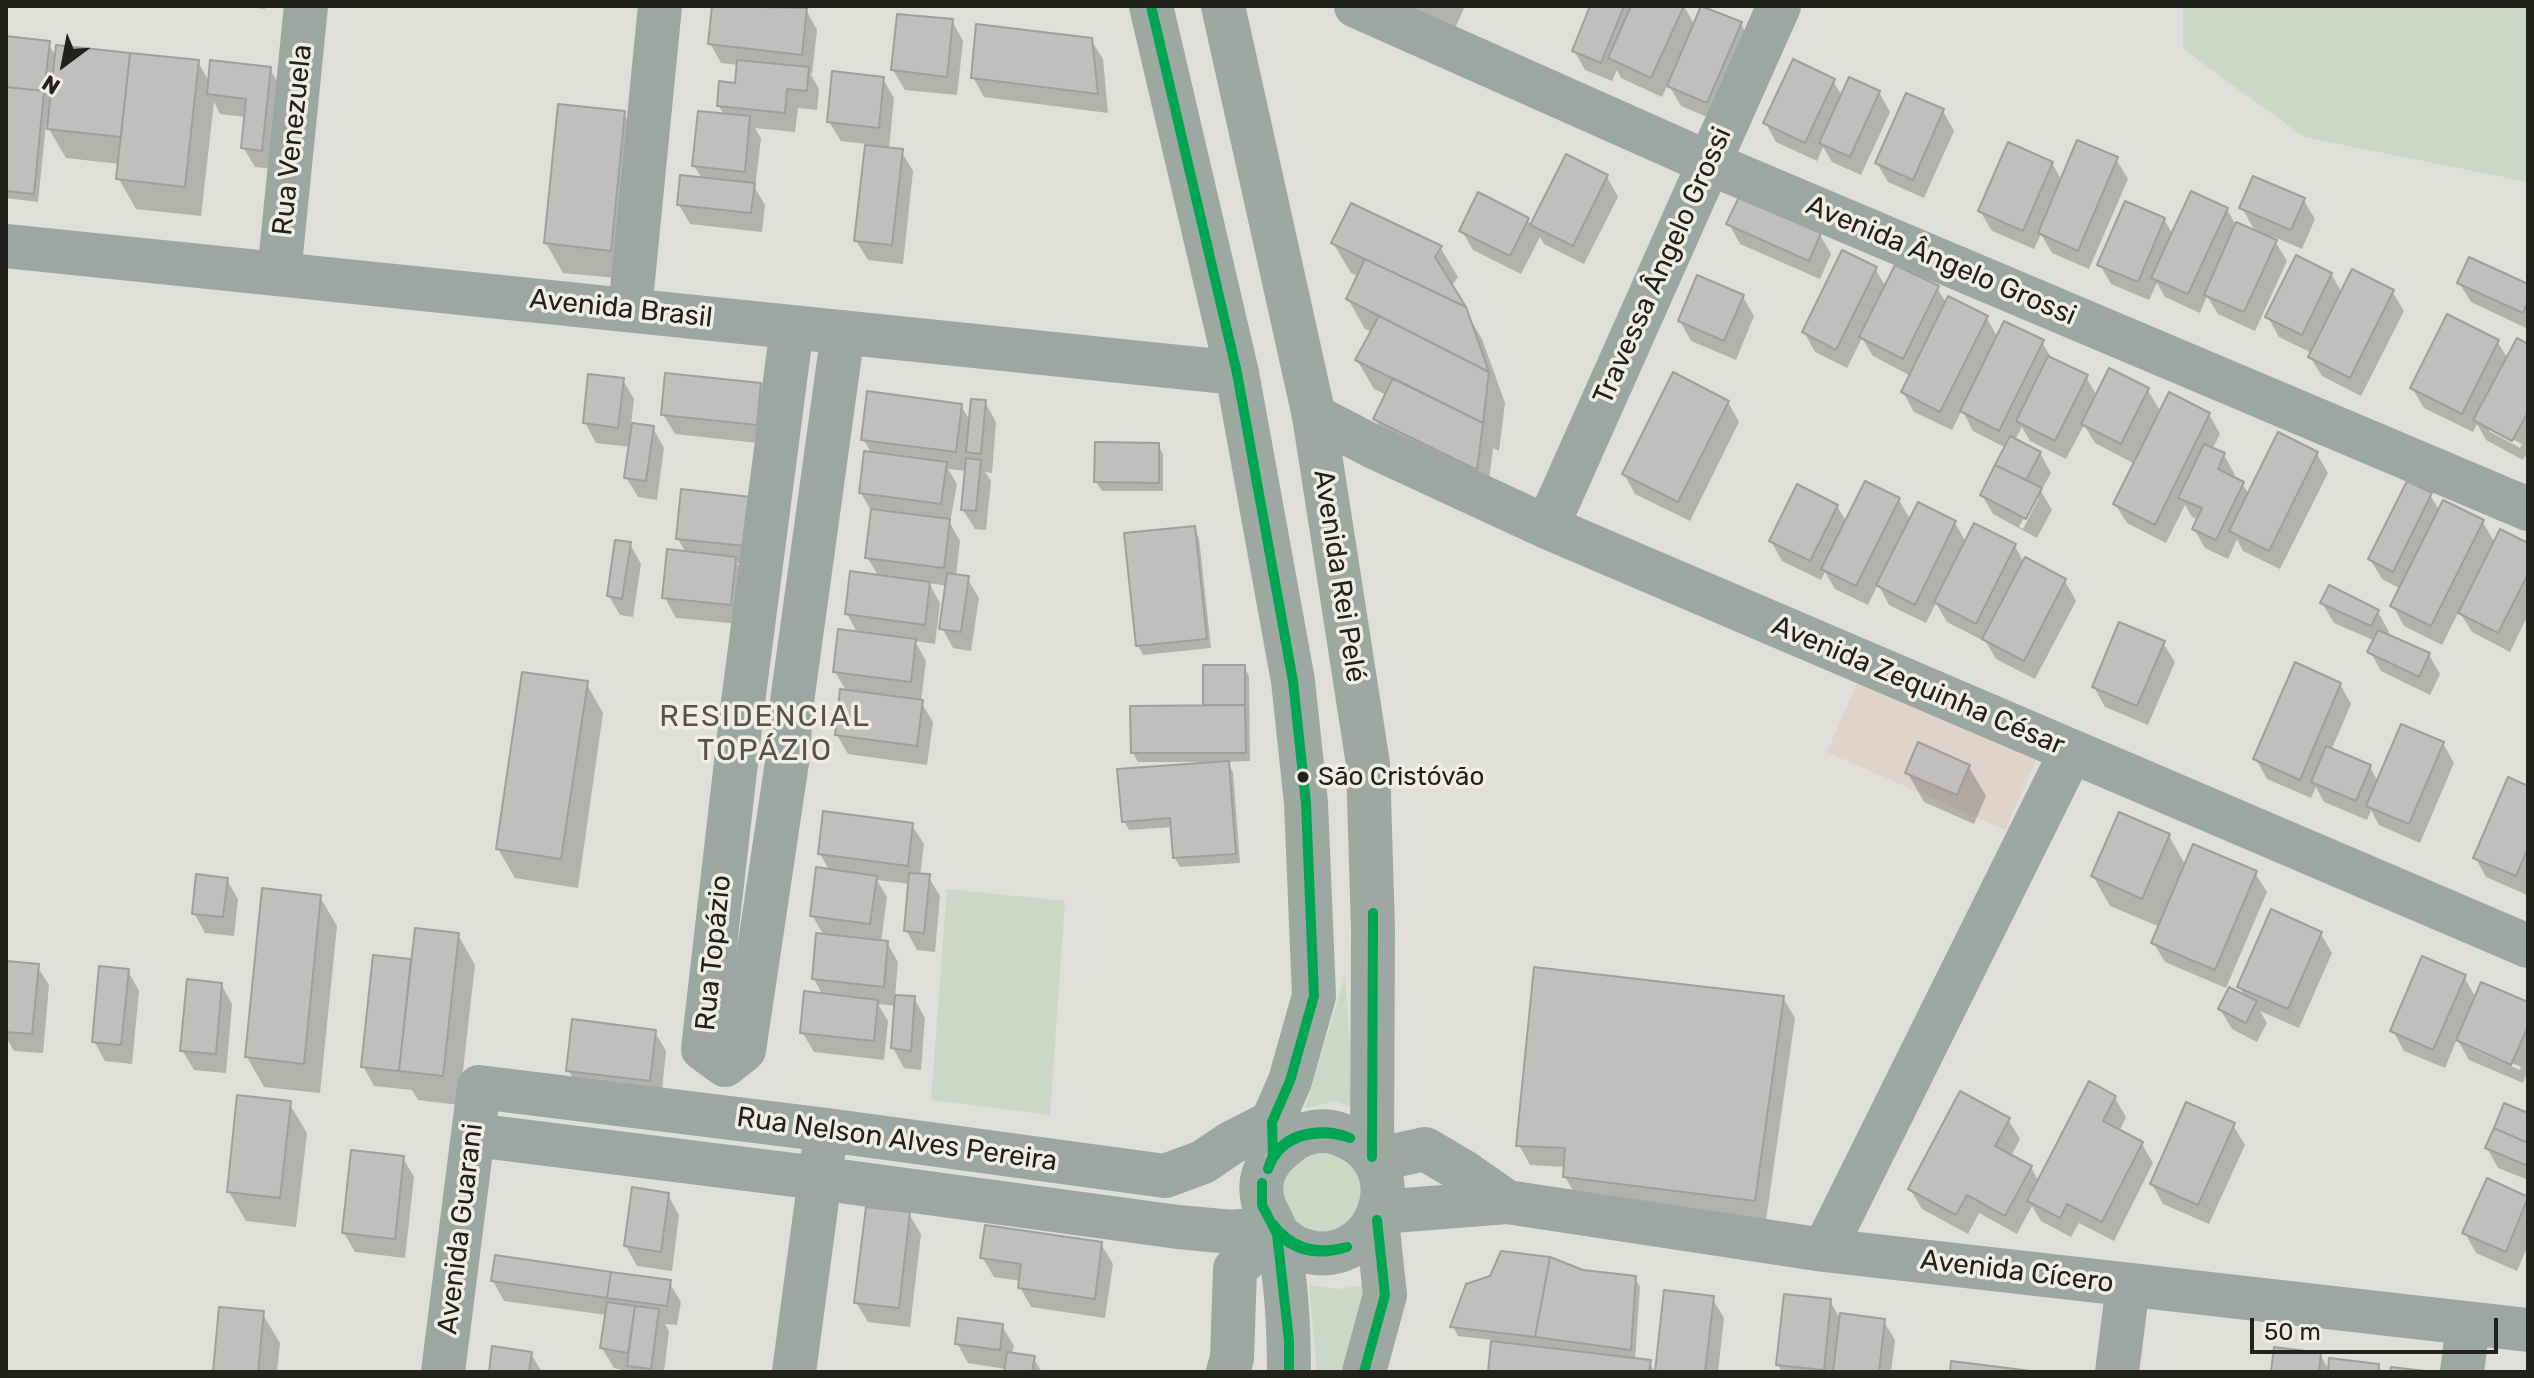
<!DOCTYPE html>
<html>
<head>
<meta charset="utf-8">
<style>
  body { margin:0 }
  #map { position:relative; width:2534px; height:1378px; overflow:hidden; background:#dfded9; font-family:Rubik,sans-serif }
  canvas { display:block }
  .frame { position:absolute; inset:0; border:8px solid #22211d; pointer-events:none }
  .north { position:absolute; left:24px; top:24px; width:80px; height:80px; -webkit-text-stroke:6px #f0ede3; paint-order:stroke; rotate:212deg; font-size:22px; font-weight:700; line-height:32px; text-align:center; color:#22211d }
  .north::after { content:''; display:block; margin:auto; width:28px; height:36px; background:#22211d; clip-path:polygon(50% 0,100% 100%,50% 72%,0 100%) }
  .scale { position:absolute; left:2250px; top:1318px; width:248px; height:36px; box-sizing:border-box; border:4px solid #22211d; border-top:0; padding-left:10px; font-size:24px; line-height:28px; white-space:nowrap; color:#22211d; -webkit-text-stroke:6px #f0ede3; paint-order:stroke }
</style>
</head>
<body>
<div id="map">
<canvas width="2534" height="1378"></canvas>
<div class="frame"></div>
<div class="north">N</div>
<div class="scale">50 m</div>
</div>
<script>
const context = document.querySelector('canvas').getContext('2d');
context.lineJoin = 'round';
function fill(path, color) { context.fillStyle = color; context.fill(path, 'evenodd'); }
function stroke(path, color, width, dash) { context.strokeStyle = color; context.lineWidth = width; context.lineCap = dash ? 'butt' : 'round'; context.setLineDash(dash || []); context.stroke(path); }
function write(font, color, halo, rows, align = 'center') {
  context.font = font + ' Rubik,sans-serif'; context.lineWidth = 7; context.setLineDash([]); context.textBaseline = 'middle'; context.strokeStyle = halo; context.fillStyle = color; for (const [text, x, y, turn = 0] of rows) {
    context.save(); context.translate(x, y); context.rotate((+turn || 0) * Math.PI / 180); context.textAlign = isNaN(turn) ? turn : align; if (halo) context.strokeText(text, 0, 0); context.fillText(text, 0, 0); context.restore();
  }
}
const industrial = new Path2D(`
  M1858,682L2036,760L2005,830L1827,752Z`);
const green = new Path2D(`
  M2183,6H2528V182L2304,137L2183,49Z
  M947,889L1065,901L1050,1115L931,1100Z
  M1345,976L1349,1032L1361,1112L1336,1101L1305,1108Z
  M1323,1145L1368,1180L1351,1233H1293L1276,1178Z
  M1309,1285L1337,1289L1366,1285L1341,1372H1317Z`);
const shadow = new Path2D(`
  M240,6H265V9Z
  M714,6H772L806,10L817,30L812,74L810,73L819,89L817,110L798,108L795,132L755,128L761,138L755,188L765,205L762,232L690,224L679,205L702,179L694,166L724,115L719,106L737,85L739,65L721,63L710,43Z
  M1370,6H1465L1449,42Z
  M1593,6H1684L1695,26L1741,24L1752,43L1719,122L1681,106L1668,84L1662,97L1621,78L1617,70L1612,81L1585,70L1574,50Z
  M952,21L963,41L957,95L905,90L893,70Z
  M6,38L48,43L56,57L198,62L210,83L270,69L281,89L273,169L255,167L243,147L246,117L220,114L214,102L201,216L136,209L119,179L120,164L66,158L46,124L38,202L6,198Z
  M1091,40L1103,59L1108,113L984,97L973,77Z
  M883,79L894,98L889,149L901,151L913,171L903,264L868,260L856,241L867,144L841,141L829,122Z
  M1833,81L1842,96L1879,92L1890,112L1861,175L1832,162L1823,147L1817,161L1776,142L1765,122Z
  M1943,111L1954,131L1924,198L1888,182L1877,163Z
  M623,113L640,142L627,279L563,273L546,243Z
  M1566,156L1607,177L1618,197L1584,264L1544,244L1540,237L1521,274L1473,250L1462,231L1527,219L1532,227Z
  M2116,159L2128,179L2089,269L2052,253L2041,234L2034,249L1992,231L1980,211L2052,163L2062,181Z
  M2303,199L2315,219L2302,249L2272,236L2287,261L2255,331L2218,314L2207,296L2200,313L2165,297L2157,283L2149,300L2111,284L2100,265L2164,219L2173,235L2227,209L2235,224L2256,233L2242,208Z
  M1729,224L1820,235L1831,254L1820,279L1740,244Z
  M1333,243L1440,247L1458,277L1451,287L1482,339L1505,403L1499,451L1493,448L1488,488L1387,439L1375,419L1387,395L1374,389L1357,360L1372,332L1365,329L1348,299L1359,277L1351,273Z
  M1875,269L1886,287L1937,288L1947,304L1986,317L1998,338L2042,342L2053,361L2086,377L2097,396L2147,389L2161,412L2209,414L2220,434L2212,450L2224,455L2235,475L2233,479L2242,483L2249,495L2317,454L2328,473L2280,569L2243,551L2237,539L2228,559L2205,548L2194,529L2198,520L2192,517L2185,505L2166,543L2127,523L2115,504L2135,464L2095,443L2084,425L2066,459L2030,441L2022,427L2015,440L2040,453L2051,473L2041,491L2052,510L2037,538L1993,514L1982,495L2006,448L1973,431L1962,410L1952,430L1914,412L1903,392L1911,376L1873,356L1862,338L1847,368L1815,352L1804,332ZM2036,495L2039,498L2023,529L2019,527Z
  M2331,274L2342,293L2392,291L2404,311L2361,396L2322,376L2310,357L2312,353L2279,337L2268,317Z
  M2459,283L2528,286V329L2471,302Z
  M1743,297L1754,316L1736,360L1691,341L1680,321Z
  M2497,341L2508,359L2528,346V451L2523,460L2486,440L2477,424L2473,432L2424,408L2412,388ZM2489,427L2522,444L2520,448L2489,431Z
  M623,380L634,399L631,425L653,428L664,448L657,500L638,497L626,477L631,447L596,443L585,423Z
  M760,385L771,405L767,444L675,434L663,414Z
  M985,402L996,422L992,473L985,472L991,481L986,530L975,529L963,510L967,471L948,469L957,484L950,523L960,541L956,576L967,578L979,598L971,651L953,648L942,628L947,586L929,583L940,603L935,644L915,641L926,661L921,702L933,722L927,765L848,754L837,735L847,692L835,672L858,634L847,614L879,577L867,557L873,514L861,493L872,454L863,439L961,406L971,422Z
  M1728,402L1739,422L1690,521L1635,494L1624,474Z
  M1158,445L1163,454V491H1102L1096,482Z
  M2430,495L2440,511L2482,521L2495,543L2528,545V615L2510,652L2472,632L2459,611L2442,645L2404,626L2393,606L2401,589L2382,579L2370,559Z
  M750,499L757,565L737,563L746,578L741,624L676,618L665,598L686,553L678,539Z
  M1899,500L1911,521L1955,523L1966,542L2015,546L2024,563L2065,581L2076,601L2035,679L1996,659L1986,642L1947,622L1936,603L1926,623L1889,605L1878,584L1868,605L1835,589L1825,572L1821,580L1782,561L1771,541L1837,506L1847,523Z
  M1194,528L1199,538L1211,648L1143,655L1138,646Z
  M630,544L641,564L633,617L620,615L609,596Z
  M2322,603L2378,612L2389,632L2387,636L2429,655L2440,674L2430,695L2381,671L2370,651L2375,641L2334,623Z
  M2163,643L2175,662L2148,725L2105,707L2094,687Z
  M1205,667H1244L1249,676L1250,761L1227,762L1233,772L1240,863L1180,867L1175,858L1173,827L1129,830L1124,821L1201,765L1200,762H1138L1133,753L1205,707Z
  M586,683L603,713L578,888L515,878L498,849Z
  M2340,684L2351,704L2331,751L2370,767L2378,782L2443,743L2454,763L2420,843L2379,825L2371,810L2367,820L2324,802L2316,787L2311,798L2267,779L2256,759Z
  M1969,767L1986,796L1974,824L1924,802L1907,772Z
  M2528,788V892L2527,895L2486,877L2475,857Z
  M912,825L924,844L920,876H928L940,896L935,952L917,950L906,930L910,884L877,880L887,897L881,942L887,943L898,962L895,997L914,998L925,1018L921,1070L904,1068L893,1048L896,1006L878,1004L888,1021L884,1060L814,1052L802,1032L823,996L814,979L824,936L812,915L830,871L820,854Z
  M2169,836L2186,866L2255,873L2267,892L2226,988L2165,962L2153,942L2160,927L2110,906L2093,876Z
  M227,880L238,899L234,936L205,933L194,913Z
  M320,897L337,926L320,1093L264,1087L247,1057Z
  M2321,934L2332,953L2299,1028L2260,1011L2267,1023L2257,1042L2232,1029L2220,1009L2246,998L2239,986Z
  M458,935L475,965L459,1105L418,1100L412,1090L374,1086L363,1066L410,961L412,966Z
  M9,963L37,966L49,985L43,1053L14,1051L6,1037Z
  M128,971L139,991L132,1064L105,1061L94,1041Z
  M2464,977L2476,998L2528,1004V1070L2523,1083L2469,1060L2457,1039L2445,1068L2404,1051L2393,1031ZM2472,1045L2521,1067L2520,1070L2472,1049Z
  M221,984L232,1004L226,1073L194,1070L182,1050Z
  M1783,998L1795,1018L1766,1220L1577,1197L1565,1177L1566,1167L1530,1165L1519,1145Z
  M655,1032L666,1051L661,1100L580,1090L568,1070Z
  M2115,1098L2126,1117L2119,1132L2142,1144L2153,1163L2114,1241L2079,1223L2071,1237L2041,1221L2032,1206L2017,1234L1979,1213L1968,1234L1922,1209L1910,1189L2008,1119L2020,1139L2011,1156L2031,1167L2039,1182Z
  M289,1103L307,1133L296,1227L246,1221L229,1192Z
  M2528,1115V1180L2498,1168L2487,1148Z
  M2233,1125L2245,1145L2209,1224L2163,1204L2152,1184Z
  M403,1158L414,1177L405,1258L355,1252L344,1233Z
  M2488,1181L2528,1199V1245L2517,1271L2476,1253L2465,1233Z
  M668,1195L679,1215L672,1271L637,1266L626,1246Z
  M909,1214L921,1234L910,1327L868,1322L856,1302Z
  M1101,1244L1113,1264L1105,1318L1031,1307L1020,1287L1021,1281L994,1277L982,1257Z
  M1582,1272L1635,1278L1640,1287L1635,1360L1649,1362L1655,1372H1490L1493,1340L1458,1336L1453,1327Z
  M493,1281L669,1282L681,1302L677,1325L665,1324L669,1331L664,1372H630L614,1368L602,1348L607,1315L504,1301Z
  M1712,1298L1724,1318L1718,1372H1657Z
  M1830,1301L1841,1320H1883L1895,1340L1891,1372H1782L1778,1365Z
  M262,1313L280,1343L277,1372H215Z
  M1002,1326L1014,1346L1012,1354L1033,1358L1042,1372H1006V1369L968,1363L957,1343Z
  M531,1354L542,1372H491Z
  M2320,1354L2330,1372L2378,1365L2382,1372H2273Z`);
const building = new Path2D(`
  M712,6L807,8L802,55L708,44Z
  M1590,6H1624L1601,63L1572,51Z
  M1631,6H1684L1651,78L1608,58Z
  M1701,6L1742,22L1707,103L1667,86Z
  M897,14L953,19L947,77L891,70Z
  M976,24L1092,38L1098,94L971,78Z
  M6,36L50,41L44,91L6,87Z
  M56,45L130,53L121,137L47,129Z
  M130,53L199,60L185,187L116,179Z
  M1793,59L1835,79L1805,143L1763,123Z
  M210,60L271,67L262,151L241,148L246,99L207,94Z
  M737,60L809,67L807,91L787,89L785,113L717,106L719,81L735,83Z
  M832,71L884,77L879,128L827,122Z
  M1849,77L1880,91L1850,157L1819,143Z
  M6,87L44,91L34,194L6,191Z
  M1906,93L1944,109L1913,180L1875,163Z
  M558,104L625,111L611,251L544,243Z
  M698,111L750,116L745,172L692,166Z
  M2077,140L2118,157L2078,251L2038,233Z
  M2008,142L2053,162L2023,231L1978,211Z
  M865,145L903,149L892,245L854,241Z
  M1566,154L1608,175L1573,246L1530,225Z
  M680,175L755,183L751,213L677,205Z
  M2253,176L2305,198L2291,230L2239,208Z
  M2191,191L2228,208L2188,294L2151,278Z
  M1478,192L1529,218L1510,256L1459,231Z
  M1739,197L1821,233L1809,261L1726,224Z
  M2125,201L2165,218L2138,282L2097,265Z
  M1351,203L1442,246L1435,257L1466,307L1331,243Z
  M2236,222L2277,240L2244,312L2204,295Z
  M1842,250L1877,267L1836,350L1802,332Z
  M2296,255L2332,273L2302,335L2265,317Z
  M2469,257L2528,284V301L2523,313L2457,283Z
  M1365,259L1466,307L1489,372L1346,299Z
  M1895,265L1939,286L1903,359L1859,337Z
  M2352,269L2394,290L2350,378L2308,357Z
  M1697,275L1744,295L1724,341L1678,321Z
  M1948,296L1988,316L1940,412L1901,392Z
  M2447,314L2499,340L2462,414L2410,388Z
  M1379,316L1489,372L1483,423L1355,360Z
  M2004,321L2044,340L1999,431L1960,411Z
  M2517,338L2528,344V412L2512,441L2473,420Z
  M2048,356L2088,375L2055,441L2016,421Z
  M2109,368L2149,388L2121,444L2081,424Z
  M1673,372L1729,401L1678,502L1622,474Z
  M665,373L761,383L757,425L661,415Z
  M588,374L624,378L618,428L583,423Z
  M1393,378L1483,423L1477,470L1373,419Z
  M867,391L962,404L956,452L861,440Z
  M2169,392L2210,413L2155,525L2113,504Z
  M971,399L986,400L981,454L966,452Z
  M632,423L654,426L646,481L624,478Z
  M2278,432L2318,452L2269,551L2229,531Z
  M2010,436L2041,452L2026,480L1995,465Z
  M1095,442L1159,443V483L1094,482Z
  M2204,444L2225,453L2218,469L2244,482L2216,540L2192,529L2202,508L2178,498Z
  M864,451L947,462L941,504L859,493Z
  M966,458L981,460L976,511L961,510Z
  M1995,465L2042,488L2026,519L1980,495Z
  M1865,481L1900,498L1856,586L1821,569Z
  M2407,481L2432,493L2393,572L2368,559Z
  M1797,484L1838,505L1810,561L1769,541Z
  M681,489L751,497L746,546L676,539Z
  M2443,500L2484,520L2431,626L2390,606Z
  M1918,502L1956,521L1915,605L1876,585Z
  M871,509L950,519L944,568L865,558Z
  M1974,523L2016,544L1976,624L1934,602Z
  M1195,526L1207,639L1136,646L1124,533Z
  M2500,529L2528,543V574L2498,633L2458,613Z
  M615,540L631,542L622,599L607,596Z
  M667,549L736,557L731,605L662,598Z
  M2025,557L2066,579L2024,661L1982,639Z
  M850,571L930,582L925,625L845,614Z
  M947,573L969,576L961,632L939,629Z
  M2329,585L2379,610L2371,626L2320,603Z
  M2119,622L2165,641L2137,706L2092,687Z
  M838,629L916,639L911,682L833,672Z
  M2378,630L2430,653L2419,677L2367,652Z
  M2295,662L2341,683L2300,780L2253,759Z
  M1203,665H1245V705H1203Z
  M522,672L588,681L561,859L496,849Z
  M840,689L923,700L917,746L835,735Z
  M1245,705L1246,753H1131L1130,706Z
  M2401,724L2444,742L2409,824L2366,806Z
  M1918,742L1970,765L1957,795L1905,773Z
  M2326,746L2371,765L2356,801L2311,782Z
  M1229,761L1236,854L1173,858L1170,818L1122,822L1117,769Z
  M2508,777L2528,786V848L2516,876L2473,858Z
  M823,811L913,823L908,866L818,854Z
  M2119,812L2170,834L2142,899L2091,876Z
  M2193,844L2257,871L2215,970L2151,943Z
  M816,867L877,876L870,924L810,916Z
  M909,873L930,874L924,933L904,931Z
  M196,874L228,878L223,917L192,914Z
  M262,888L321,895L304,1064L245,1057Z
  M2271,909L2322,932L2288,1009L2237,987Z
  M415,928L459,933L443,1076L399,1071Z
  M816,933L888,941L884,987L812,979Z
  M373,955L411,959L399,1071L361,1067Z
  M2422,956L2466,975L2433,1050L2390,1031Z
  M7,961L39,964L32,1034L6,1032Z
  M99,966L129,969L121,1045L92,1042Z
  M1534,967L1784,996L1755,1201L1563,1177L1565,1148L1516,1146Z
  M187,979L222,983L216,1054L180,1051Z
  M2481,982L2528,1002V1026L2511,1065L2456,1040Z
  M2229,987L2257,1001L2246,1023L2218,1009Z
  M804,991L878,1000L874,1041L800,1033Z
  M895,995L915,996L911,1051L891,1048Z
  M572,1019L656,1030L650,1081L566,1071Z
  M2089,1081L2116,1096L2103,1121L2143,1142L2102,1222L2067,1204L2060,1218L2027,1201Z
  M1960,1091L2010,1118L1995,1146L2032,1166L2005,1216L1967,1195L1956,1215L1908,1189Z
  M237,1095L291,1101L280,1198L227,1192Z
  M2186,1102L2235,1123L2198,1205L2150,1184Z
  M2504,1103L2528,1113V1143L2494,1128Z
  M2494,1128L2528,1143V1166L2485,1148Z
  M351,1150L404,1156L395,1239L342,1233Z
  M2487,1178L2528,1197L2506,1252L2462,1233Z
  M632,1187L669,1193L661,1252L624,1246Z
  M866,1207L910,1212L899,1308L854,1303Z
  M985,1225L1102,1242L1095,1299L1018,1288L1021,1264L980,1258Z
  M1501,1251L1550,1257L1535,1337L1450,1327L1466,1284L1490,1276Z
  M495,1255L611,1272L607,1298L491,1281Z
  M1550,1257L1583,1270L1636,1276L1631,1350L1535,1337Z
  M611,1272L671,1280L667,1306L607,1298Z
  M1664,1290L1714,1296L1705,1372H1655Z
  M1784,1294L1831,1299L1824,1370L1776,1365Z
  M607,1302L635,1306L628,1353L600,1348Z
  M635,1306L659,1309L651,1369L627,1366Z
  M219,1307L264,1311L258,1372H213Z
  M1840,1313L1885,1319L1879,1372H1833Z
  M958,1318L1003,1324L1000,1350L955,1344Z
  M1491,1341L1651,1360L1649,1372H1488Z
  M492,1346L532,1352L529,1372H489Z
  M2274,1347L2321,1353L2319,1372H2271Z
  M1007,1352L1035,1356L1032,1372H1004Z
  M2329,1358L2379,1364L2378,1372H2328Z
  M1951,1361L2039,1372H1950Z
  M2391,1367L2434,1372H2390Z`);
const minor = new Path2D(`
  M1356,6L1709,163L2528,509
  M6,246L1237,373
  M279,274L306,6
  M630,310L660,6
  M792,327L742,710L703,1049L725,1065L744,1050L789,749L790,716L843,332
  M1314,416L1374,447L1547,527L2528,946
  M1547,527L1779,6
  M474,1135L818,1178L1178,1227L1232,1232L1273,1228
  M1375,1160L1425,1149L1464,1172L1507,1202
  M1380,1212L1507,1202L1824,1250L2528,1330
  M1824,1250L2071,752
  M443,1372L479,1087L827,1130L1165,1176L1203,1162L1231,1143L1272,1122L1299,1135
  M794,1372L824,1148
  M1228,1372L1232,1358L1235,1269L1275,1231
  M2117,1372L2128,1285
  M2462,1372L2468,1325`);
const major = new Path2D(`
  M1151,6L1237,373L1293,681L1306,803L1314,996L1290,1081L1272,1122L1273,1155
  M1223,6L1314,416L1368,764L1373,930L1372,1157
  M1277,1234C1283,1238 1290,1245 1297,1248C1373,1279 1421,1166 1342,1135C1324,1128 1305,1131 1290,1142C1277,1152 1265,1163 1262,1180C1258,1209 1273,1215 1278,1238C1286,1279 1289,1330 1289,1372
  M1364,1372L1385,1295L1377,1220`);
const bus1 = new Path2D(`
  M1151,6L1237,373L1293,681L1306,803L1314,996L1290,1081L1272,1122L1273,1155
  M1372,1157L1373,913
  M1268,1169C1277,1133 1321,1125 1350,1138
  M1268,1169C1281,1133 1319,1128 1350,1138
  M1262,1183V1205L1277,1234L1289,1341V1372
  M1271,1222C1292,1249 1314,1255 1347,1247
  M1271,1222C1286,1251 1317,1257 1347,1247
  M1364,1372L1385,1295L1377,1220`);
const markers = [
  [1303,777,7,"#22211d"]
];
const busNames = [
  ["São Cristóvão",1318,777]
];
const streetNames = [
  ["Rua Venezuela",293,140,-84],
  ["Avenida Ângelo Grossi",1941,261,23],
  ["Travessa Ângelo Grossi",1663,266,-66],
  ["Avenida Brasil",621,309,6],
  ["Avenida Rei Pelé",1339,576,81],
  ["Avenida Zequinha César",1918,686,23],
  ["Rua Topázio",714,953,-84],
  ["Rua Nelson Alves Pereira",897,1140,8],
  ["Avenida Guarani",461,1229,-83],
  ["Avenida Cícero",2017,1272,7]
];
const neighbourhoodNames = [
  ["RESIDENCIAL",765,717],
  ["TOPÁZIO",765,751]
];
fill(industrial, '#dfd3ca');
fill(green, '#cad9c5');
fill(shadow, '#0003');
fill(building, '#c0bfbe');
stroke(building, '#a09f9e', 2);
stroke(minor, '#9ba7a2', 44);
stroke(major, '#9ea8a3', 44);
stroke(bus1, '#00a651', 10);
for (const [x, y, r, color] of markers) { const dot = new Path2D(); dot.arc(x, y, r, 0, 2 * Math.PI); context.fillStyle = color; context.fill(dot); stroke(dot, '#f0ede3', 3); }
write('26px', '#22211d', '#f0ede3', busNames, 'left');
write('28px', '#22211d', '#f0ede3', streetNames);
context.letterSpacing = '2px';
write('30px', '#55534b', '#f0ede3', neighbourhoodNames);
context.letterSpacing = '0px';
</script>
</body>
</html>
